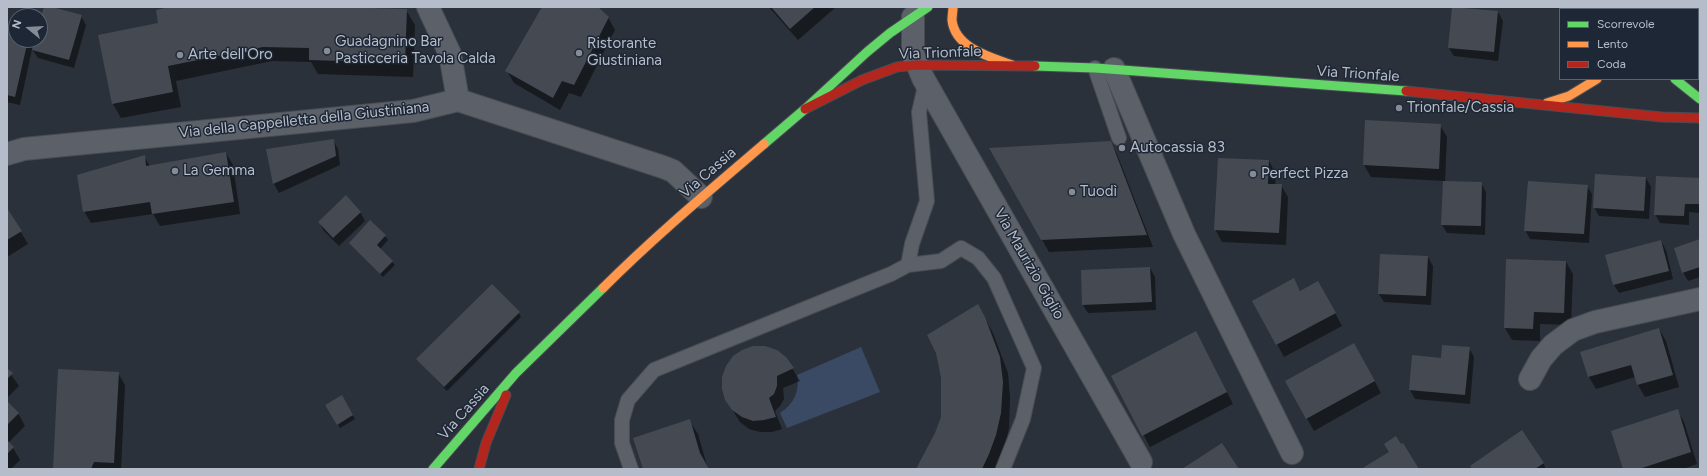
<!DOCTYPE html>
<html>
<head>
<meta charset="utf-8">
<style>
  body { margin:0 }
  #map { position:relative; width:1707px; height:476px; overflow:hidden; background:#2b313a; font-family:Figtree,sans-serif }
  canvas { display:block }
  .frame { position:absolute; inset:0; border:8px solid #b6bdca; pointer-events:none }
  .legend { position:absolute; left:1559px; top:8px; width:140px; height:72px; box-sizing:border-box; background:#1e2735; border:1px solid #5b6371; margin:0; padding:5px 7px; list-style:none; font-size:12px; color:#b6bdca }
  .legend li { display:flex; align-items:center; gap:8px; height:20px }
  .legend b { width:20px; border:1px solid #5b6371 }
  .north { position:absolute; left:8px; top:8px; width:40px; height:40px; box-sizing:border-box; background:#1e2735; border:1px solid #5b6371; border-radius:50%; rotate:288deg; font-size:11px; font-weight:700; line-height:16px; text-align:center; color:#b6bdca }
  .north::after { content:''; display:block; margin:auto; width:14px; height:18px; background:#858c98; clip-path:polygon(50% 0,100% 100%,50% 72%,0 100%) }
</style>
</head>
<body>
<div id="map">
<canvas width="1707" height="476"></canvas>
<div class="frame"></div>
<ul class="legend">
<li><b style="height:5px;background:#63d668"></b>Scorrevole</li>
<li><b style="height:5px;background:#ff974d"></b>Lento</li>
<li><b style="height:5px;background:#b3261e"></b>Coda</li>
</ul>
<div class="north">N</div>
</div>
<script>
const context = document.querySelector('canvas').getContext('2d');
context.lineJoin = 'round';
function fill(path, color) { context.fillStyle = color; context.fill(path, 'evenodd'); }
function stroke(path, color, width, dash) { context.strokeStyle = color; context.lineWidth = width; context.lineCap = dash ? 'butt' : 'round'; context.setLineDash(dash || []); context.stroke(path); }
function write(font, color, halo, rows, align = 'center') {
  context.font = font + ' Figtree,sans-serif'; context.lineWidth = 3; context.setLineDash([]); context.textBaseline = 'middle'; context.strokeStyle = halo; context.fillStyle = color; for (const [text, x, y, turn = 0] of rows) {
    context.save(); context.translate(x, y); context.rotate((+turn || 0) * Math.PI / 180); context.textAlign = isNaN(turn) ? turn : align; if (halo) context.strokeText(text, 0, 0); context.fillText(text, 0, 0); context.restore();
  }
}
const water = new Path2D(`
  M861,347L880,392L787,428L780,413C794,404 800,391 797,375Z`);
const shadow = new Path2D(`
  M45,7L81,16L86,25L74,68L38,58L32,49L20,105L7,102V29L16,31V40H32L34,44L35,40H40V24Z
  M175,7H297L406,10L415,25L413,77L318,74L311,62L272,61L176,81L181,107L121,118L113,104L160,24Z
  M541,7H596L608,17L615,30L581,97L569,93L560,110L514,83L507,71L542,9Z
  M769,7H836L798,40Z
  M1498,12L1503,21L1498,61L1454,56L1449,48Z
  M1440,125L1447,137L1445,182L1481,183L1486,192L1485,235L1447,233L1442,225L1444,181L1371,177L1364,165Z
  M333,140L338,149L340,165L279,193L274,184L267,149Z
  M1110,142L1117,154L1153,247L1049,252L990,149Z
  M226,153L233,165L240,214L160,226L153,214L91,223L84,211L144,157L150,166Z
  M1269,161L1276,174L1275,185H1281L1288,197L1286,245L1222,242L1215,229Z
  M1646,178L1651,187L1649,219L1599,216L1594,207Z
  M1700,179V213L1689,212V225L1660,223L1655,214Z
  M1587,186L1592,194L1589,243L1530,239L1525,230Z
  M7,209L28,244L7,257Z
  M360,212L365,221L339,246L324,231L319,222Z
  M385,236L388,240L380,249L395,265L383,277L350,243Z
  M1700,240V277L1688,281L1683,272Z
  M1661,241L1666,250L1673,279L1619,293L1614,285Z
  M1428,257L1433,266L1431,305L1384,302L1379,294Z
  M1566,262L1573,274L1571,325L1540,324V341L1512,340L1505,328Z
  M1150,268L1155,277L1156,310L1088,313L1083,305Z
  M1293,279L1301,292L1325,294L1342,326L1284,357L1254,301Z
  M978,305L993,333L1008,373L1010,397L1009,428L1004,450L996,469H917L924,458L942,418Z
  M519,313L521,317L447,391L418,360Z
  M1659,329L1666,341L1679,387L1645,397L1638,385L1635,377L1596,389L1589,377L1581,353Z
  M1203,345L1233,404L1150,447L1113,377Z
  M1469,348L1474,357L1470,404L1415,399L1410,390L1413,356L1442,359Z
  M1361,356L1381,393L1314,431L1286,381Z
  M785,357L800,381L783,388L784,399L780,406L775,411L782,429L772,432H760L749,429L740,422L726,400Z
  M7,369L19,386L7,398Z
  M118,373L125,385L121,469H54Z
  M341,397L355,419L340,428L327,405Z
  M7,402L18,413L25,426L8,443L13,448L20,460L11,469H7Z
  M1677,410L1684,422L1697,464L1683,469H1624Z
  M689,420L698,434L708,469H644Z
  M1543,463L1546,469H1473Z`);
const building = new Path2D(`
  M44,7H52L82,15L69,60L32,50L34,40H40V20Z
  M170,7H333L407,9L405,63L309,60V48L263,47L168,66L173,92L112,104L98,35L158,23L156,10Z
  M542,7H598L609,17L574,85L562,81L553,98L505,71Z
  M771,7H815L790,29Z
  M1452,7L1498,11L1494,52L1448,48Z
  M7,28L16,30V40H28L15,97L7,95Z
  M1365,120L1441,124L1439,169L1363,165Z
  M334,139L336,156L273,184L266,149Z
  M1111,141L1147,235L1041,240L989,148Z
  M226,152L234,202L152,214L150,202L83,212L77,175L145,155L146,166Z
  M1218,158L1269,160L1268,184H1282L1279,233L1214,230Z
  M1595,174L1646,177L1644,211L1593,208Z
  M1656,176L1700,178V204H1685L1684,216L1654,215Z
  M1443,181L1482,182L1481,226L1441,225Z
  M1528,181L1588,185L1584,234L1524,231Z
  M346,195L361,212L333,238L318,222Z
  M7,208L22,231L7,240Z
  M370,220L386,235L377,245L393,261L380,274L349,243Z
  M1700,239V267L1682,273L1674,248Z
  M1661,240L1669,271L1613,285L1605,255Z
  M1380,254L1428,256L1426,296L1378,294Z
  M1506,259L1566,261L1564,313L1534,312L1533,329L1504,328Z
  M1150,267L1152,302L1082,305L1081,270Z
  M1294,278L1300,291L1318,281L1336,313L1276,345L1252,301Z
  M492,284L520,312L444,387L416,359Z
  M978,304L985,317L1000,357L1003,382L1001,413L996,435L989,454L982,469H916L935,433L941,417V378L936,353L927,335Z
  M1659,328L1673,375L1637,385L1631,365L1588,377L1580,352Z
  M1196,331L1227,392L1142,436L1111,376Z
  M1354,343L1375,381L1306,419L1285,381Z
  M1442,345L1470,347L1465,395L1409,390L1412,355L1441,358Z
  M753,346H765L777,350L786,357L794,368L777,376V386L774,394L769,398L776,417L764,420L753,421L742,417L732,410L725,400L722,389V377L726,366L733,356L742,350Z
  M7,368L13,373L7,379Z
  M58,369L119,372L114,463L94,462L91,469H53Z
  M342,395L353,415L337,425L325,405Z
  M7,401L19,413L7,425Z
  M1678,409L1691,452L1639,469H1623L1611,431Z
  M690,419L700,453L709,469H643L633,438Z
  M1522,430L1544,463L1535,469H1472L1470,466Z
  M1396,436L1401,444L1403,443L1419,469H1361L1389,452L1384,444Z
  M7,440L14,447L7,454Z
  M1222,443L1239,469H1182Z`);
const lane = new Path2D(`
  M1095,68L1119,138
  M908,265L912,244L927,201L919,112L926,82
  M631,469L622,443V420L628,400L654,370L891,274L908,265L941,261L961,248L978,258L994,278L1034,368L1023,419L1003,469`);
const street = new Path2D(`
  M428,7L450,54L458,100
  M913,17V54L923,78L1141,462
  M1114,69L1184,234L1292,453
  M7,154L24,149L413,111L458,100L663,167L673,171L701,197
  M1530,379L1541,359L1553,345L1573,330L1595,322L1700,299`);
const fast = new Path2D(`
  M1629,7L1630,9
  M1035,66L1095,68L1406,91
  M1675,79L1700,99
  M764,144L805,109L867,52L890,33L928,7
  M433,469L516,373L603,288`);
const slow = new Path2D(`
  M953,7C953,11 952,16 952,20C955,48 990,57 1012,65
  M1547,103L1569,96L1597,79
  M603,288C654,237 709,191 764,144`);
const jam = new Path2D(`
  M1406,91L1662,117L1700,118
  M805,109L862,80L897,67L917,65L1035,66
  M479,469L486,443L506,395`);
const markers = [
  [327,51,4,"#858c98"],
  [579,53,4,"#858c98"],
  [180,55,4,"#858c98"],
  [1399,108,4,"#858c98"],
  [1122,148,4,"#858c98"],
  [175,171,4,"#858c98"],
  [1253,174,4,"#858c98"],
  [1072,192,4,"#858c98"]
];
const poiNames = [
  ["Guadagnino Bar",335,42],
  ["Pasticceria Tavola Calda",335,59],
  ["Ristorante",587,44],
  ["Giustiniana",587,61],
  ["Arte dell'Oro",188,55],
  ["Trionfale/Cassia",1407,108],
  ["Autocassia 83",1130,148],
  ["La Gemma",183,171],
  ["Perfect Pizza",1261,174],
  ["Tuodì",1080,192]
];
const streetNames = [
  ["Via Trionfale",940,53,-2],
  ["Via Trionfale",1358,74,4],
  ["Via della Cappelletta della Giustiniana",304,120,-6],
  ["Via Cassia",708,173,-41],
  ["Via Maurizio Giglio",1029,264,60],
  ["Via Cassia",464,412,-49]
];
fill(water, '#3a4a65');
fill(shadow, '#0007');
fill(building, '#454a52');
stroke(lane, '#484c52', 16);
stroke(street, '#484c52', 24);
stroke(fast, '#484c52', 11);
stroke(slow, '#484c52', 11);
stroke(jam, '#484c52', 11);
stroke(lane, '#5c6068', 14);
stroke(street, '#5c6068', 22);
stroke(fast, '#63d668', 9);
stroke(slow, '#ff974d', 9);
stroke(jam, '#b3261e', 9);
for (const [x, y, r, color] of markers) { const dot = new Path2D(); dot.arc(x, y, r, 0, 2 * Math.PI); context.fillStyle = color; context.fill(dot); stroke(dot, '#1e2735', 1.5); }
write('15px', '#b6bdca', '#1e2735', poiNames, 'left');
write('15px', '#b6bdca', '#1e2735', streetNames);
</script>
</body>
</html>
